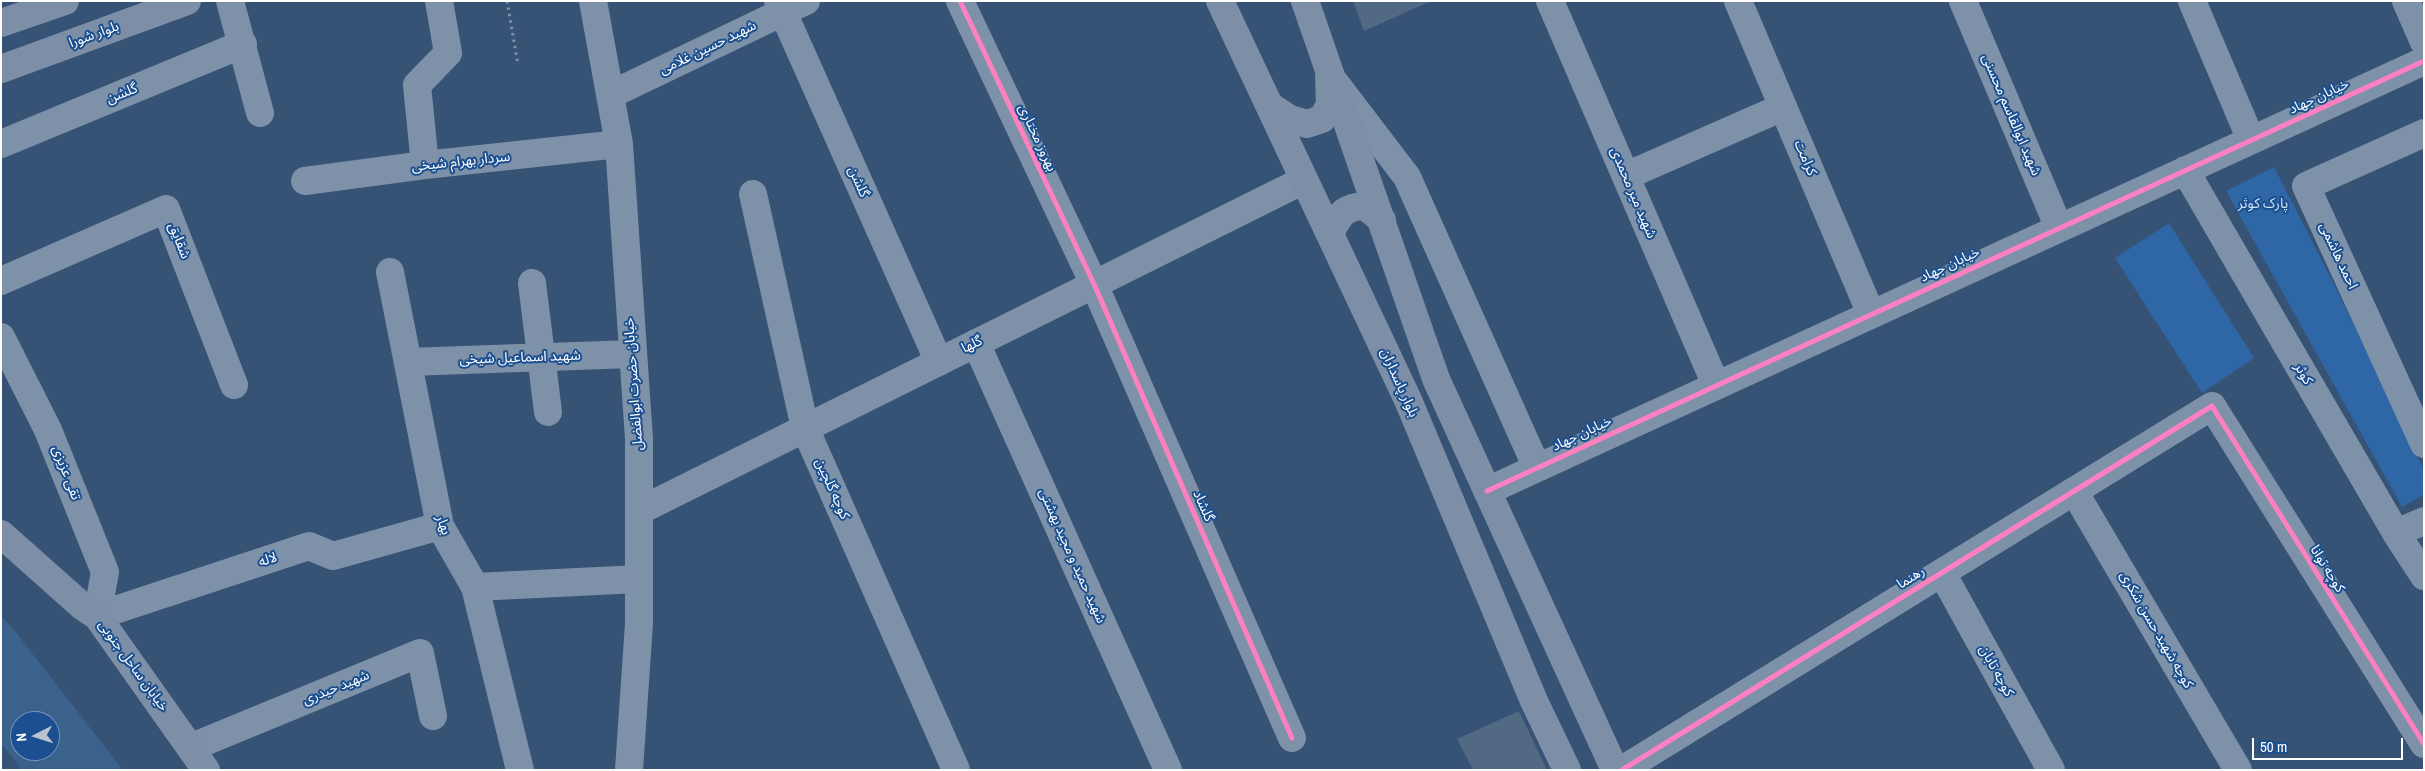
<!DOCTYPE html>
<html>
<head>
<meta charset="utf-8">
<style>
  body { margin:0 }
  #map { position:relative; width:2425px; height:771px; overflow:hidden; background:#365274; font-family:"Archivo Narrow",sans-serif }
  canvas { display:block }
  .frame { position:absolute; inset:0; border:2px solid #fff; pointer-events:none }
  .north { position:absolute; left:10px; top:711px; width:50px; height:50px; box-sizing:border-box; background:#1b4f8f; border:1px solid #7695bc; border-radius:50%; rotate:265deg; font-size:14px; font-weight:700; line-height:20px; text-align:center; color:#fff }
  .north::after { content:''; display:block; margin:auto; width:18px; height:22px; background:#b9c2ce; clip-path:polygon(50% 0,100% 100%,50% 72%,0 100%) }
  .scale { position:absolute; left:2252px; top:738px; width:151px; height:22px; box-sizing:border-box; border:2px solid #fff; border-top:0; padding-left:6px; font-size:15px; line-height:18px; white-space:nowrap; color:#fff; -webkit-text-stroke:4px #1b4f8f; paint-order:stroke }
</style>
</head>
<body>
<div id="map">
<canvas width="2425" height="771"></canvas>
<div class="frame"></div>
<div class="north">N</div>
<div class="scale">50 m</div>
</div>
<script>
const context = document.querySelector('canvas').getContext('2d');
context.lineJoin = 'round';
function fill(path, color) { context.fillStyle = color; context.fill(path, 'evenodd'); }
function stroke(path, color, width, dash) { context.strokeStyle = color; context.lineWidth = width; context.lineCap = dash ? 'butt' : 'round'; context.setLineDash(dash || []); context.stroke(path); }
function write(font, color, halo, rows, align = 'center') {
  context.font = font + ' "Archivo Narrow","Noto Sans Arabic",sans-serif'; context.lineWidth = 4; context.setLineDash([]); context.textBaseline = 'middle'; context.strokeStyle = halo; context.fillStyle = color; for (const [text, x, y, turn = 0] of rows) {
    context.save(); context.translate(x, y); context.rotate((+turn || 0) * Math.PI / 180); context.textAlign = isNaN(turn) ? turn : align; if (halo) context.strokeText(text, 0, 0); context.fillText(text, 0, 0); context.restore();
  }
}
const green = new Path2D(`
  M2274,167L2339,294L2424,470V494L2402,507L2226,191Z
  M2169,223L2254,358L2202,393L2115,258Z`);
const water = new Path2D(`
  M1,616L11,626L123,770H22L1,743ZM20,721H50V751H20Z`);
const building = new Path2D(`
  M1353,1H1431L1364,31Z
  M1519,711L1547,770H1473L1457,739Z`);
const path = new Path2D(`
  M507,1L518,65`);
const minor = new Path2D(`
  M230,1L260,113
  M593,1L619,144L639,439V623L629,770
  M778,1L939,362
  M960,1L1094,284L1292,738
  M1550,1L1716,385
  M1738,1L1871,314
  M1963,1L2059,228
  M2192,1L2251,140
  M2406,1L2424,42
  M1336,84L1407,177L1537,468
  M610,95L806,1
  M2424,133L2306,186L2424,444
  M1,144L243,44
  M425,165L417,85L448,53L439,1
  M2185,170L2396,533L2424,576
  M1626,176L1783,107
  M305,181L425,165L619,144
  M753,194L805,428L956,770
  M390,272L440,526L475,587L520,770
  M1,281L166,209L234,385
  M532,283L548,412
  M1,337L48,430L105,572L97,616L309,546L333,556L440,526
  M976,343L1168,770
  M408,362L632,354
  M1487,491L2424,61
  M2074,491L2238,770
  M639,511L1304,180
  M2396,533L2424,521
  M1942,573L2051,770
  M475,587L639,579
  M192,747L420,653L433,716
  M1622,770L2212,406L2424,744`);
const major = new Path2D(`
  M1220,1L1408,400L1534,701L1567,770
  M1305,1L1436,379L1615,770
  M1,23L65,1
  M1,69L187,1
  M1270,106L1290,119L1307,124L1322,119L1330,105L1329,77
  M1330,233C1340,215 1343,207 1365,206L1382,220
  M1,534L82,606L97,616L206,770`);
const cycleway = new Path2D(`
  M960,1L1094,284L1292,738
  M1487,491L2424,61
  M1622,770L2212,406L2424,744`);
const streetNames = [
  ["بلوار شورا",94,35,-20],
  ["شهید حسین غلامی",708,48,-26],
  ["گلشن",122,94,-22],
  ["خیابان جهاد",2319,97,-25],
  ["شهید ابوالقاسم محسنی",2011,115,67],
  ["بهروز مختاری",1037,138,65],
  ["کرامت",1805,158,67],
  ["سردار بهرام شیخی",461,162,-6],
  ["گلشن",858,182,66],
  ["شهید میر محمدی",1633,193,67],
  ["شقایق",179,241,69],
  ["احمد هاشمی",2338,256,65],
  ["خیابان جهاد",1950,265,-25],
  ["گلها",972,345,-26],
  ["شهید اسماعیل شیخی",520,358,-2],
  ["کوثر",2303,374,60],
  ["بلوار پاسداران",1399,383,66],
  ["خیابان حضرت ابوالفضل",634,384,-94],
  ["خیابان جهاد",1582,434,-25],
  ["تقی عزیزی",66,473,69],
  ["کوچه گلچین",832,489,66],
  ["گلشاد",1203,506,66],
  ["بهار",443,525,70],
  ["شهید حمید و مجید بهشتی",1072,556,66],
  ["لاله",268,560,-18],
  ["کوچه توانا",2327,569,58],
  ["رهنما",1911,578,-32],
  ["کوچه شهید حسن شکری",2156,630,60],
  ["خیابان ساحل جنوبی",133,666,54],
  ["کوچه تابان",1996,671,61],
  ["شهید حیدری",336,688,-22]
];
const parkNames = [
  ["پارک کوثر",2263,204]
];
fill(green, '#2f66a5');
fill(water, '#3b618d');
fill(building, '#526984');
stroke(path, '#7d92a8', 3, [2.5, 4]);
stroke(minor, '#7d92a8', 28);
stroke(major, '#7d8ea7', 28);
stroke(cycleway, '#ff80c0', 5);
write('14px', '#fff', '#1b4f8f', streetNames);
write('14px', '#cfe3fa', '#1b4f8f', parkNames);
</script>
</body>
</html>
